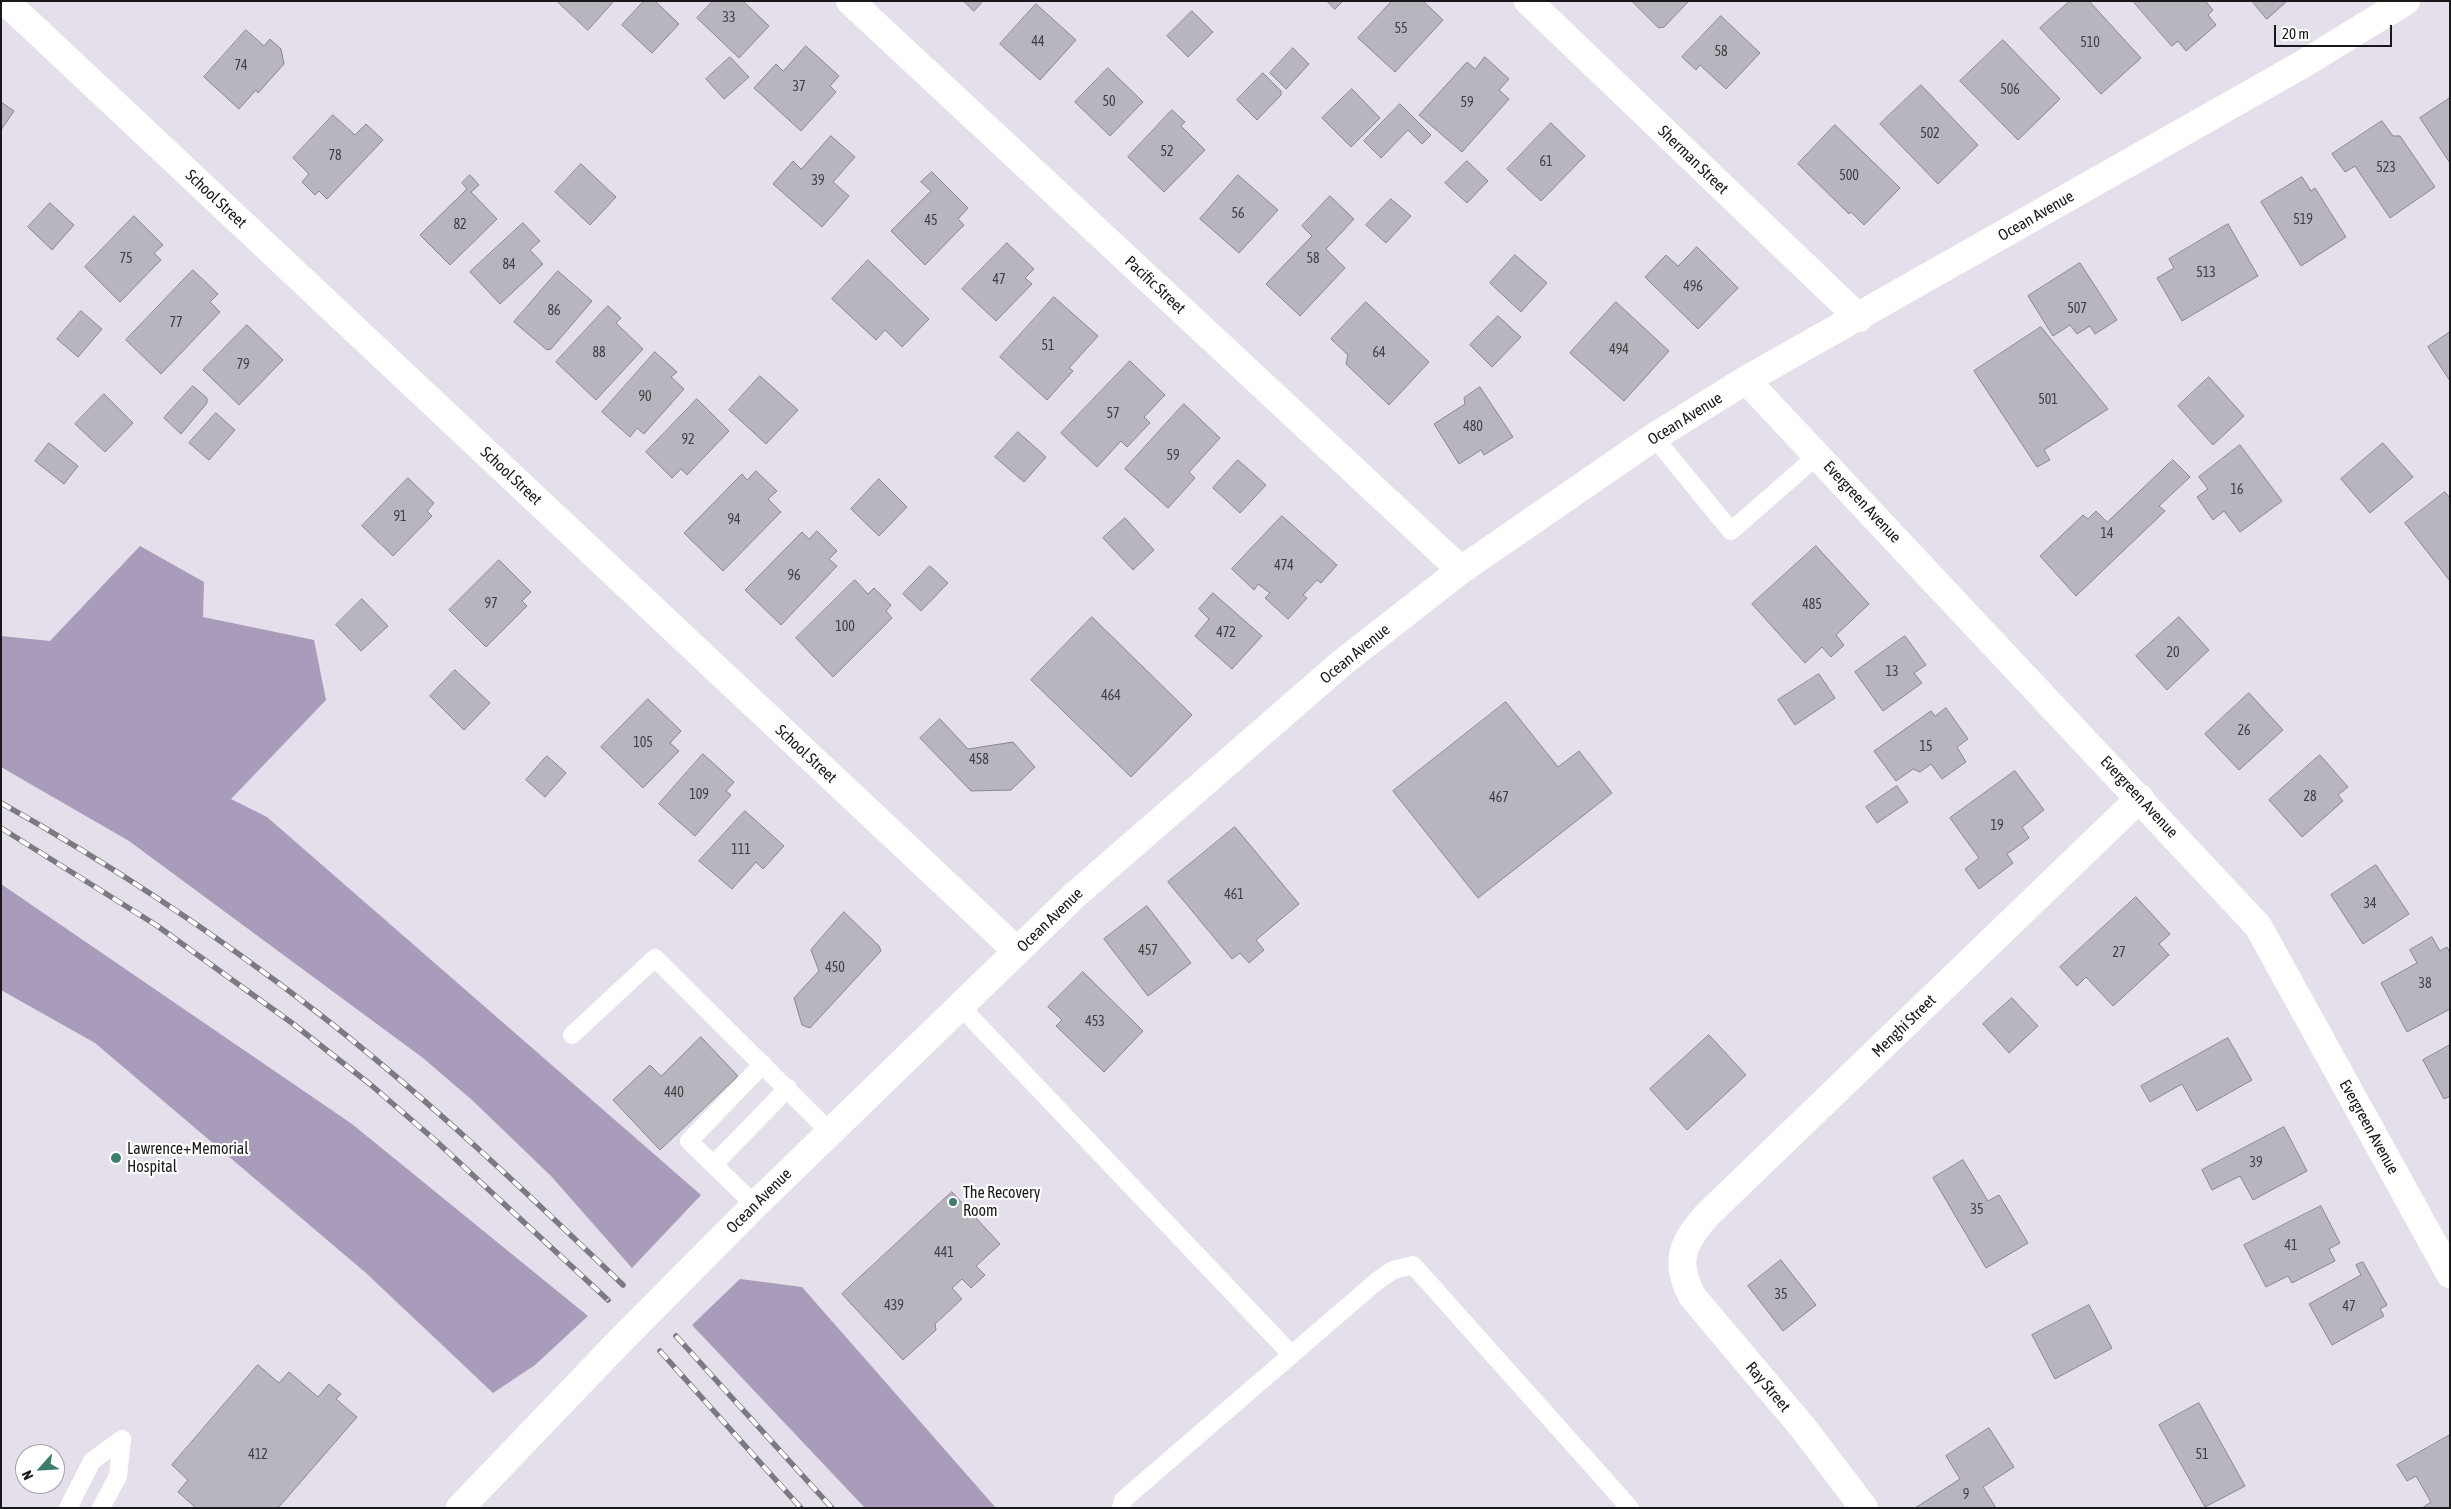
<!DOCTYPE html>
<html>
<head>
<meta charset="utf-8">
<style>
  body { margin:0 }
  #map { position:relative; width:2451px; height:1509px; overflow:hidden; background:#e4dfea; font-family:"Asap Condensed",sans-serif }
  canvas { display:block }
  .frame { position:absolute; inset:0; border:2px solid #19181b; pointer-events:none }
  .north { position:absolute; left:15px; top:1444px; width:50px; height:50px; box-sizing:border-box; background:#fff; border:1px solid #a3a3a4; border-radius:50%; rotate:244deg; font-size:14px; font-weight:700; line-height:20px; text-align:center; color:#19181b }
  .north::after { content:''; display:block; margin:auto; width:18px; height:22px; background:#3c7d6d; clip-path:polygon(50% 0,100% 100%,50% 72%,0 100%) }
  .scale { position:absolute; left:2274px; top:25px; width:118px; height:22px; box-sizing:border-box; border:2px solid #19181b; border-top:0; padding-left:6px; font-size:15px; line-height:18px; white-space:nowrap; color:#19181b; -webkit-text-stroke:4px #fff; paint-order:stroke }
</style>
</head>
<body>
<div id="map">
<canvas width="2451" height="1509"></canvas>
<div class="frame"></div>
<div class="north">N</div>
<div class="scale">20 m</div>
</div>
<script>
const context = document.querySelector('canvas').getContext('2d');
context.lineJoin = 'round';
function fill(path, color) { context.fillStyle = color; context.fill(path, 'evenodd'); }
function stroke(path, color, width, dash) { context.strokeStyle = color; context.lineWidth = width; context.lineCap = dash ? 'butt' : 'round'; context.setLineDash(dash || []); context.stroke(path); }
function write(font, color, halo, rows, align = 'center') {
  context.font = font + ' "Asap Condensed",sans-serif'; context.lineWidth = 4.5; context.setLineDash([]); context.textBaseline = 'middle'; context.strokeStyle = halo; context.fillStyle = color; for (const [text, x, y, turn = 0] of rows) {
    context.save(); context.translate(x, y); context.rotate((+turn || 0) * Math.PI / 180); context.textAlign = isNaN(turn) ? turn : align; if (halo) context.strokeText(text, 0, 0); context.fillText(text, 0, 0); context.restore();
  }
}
const forest = new Path2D(`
  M140,546L204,582L203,617L314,640L326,700L231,799L267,817L701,1195L632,1268L551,1176L472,1100L423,1058L129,841L1,767V636L50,641Z
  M1,884L352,1124L588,1316L535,1365L493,1393L366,1273L95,1043L1,990Z
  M740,1279L802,1287L996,1508H865L692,1325Z`);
const building = new Path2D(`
  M557,1H614L588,30Z
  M644,1H655L679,24L652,53L622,25Z
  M713,1H743L769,26L739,58L697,18Z
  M964,1H983L974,11Z
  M1327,1H1343L1335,9Z
  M1392,1H1423L1443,20L1395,72L1358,38Z
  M1632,1H1689L1664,27L1659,28Z
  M2070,1H2089L2141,58L2101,94L2040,28Z
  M2133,1H2205L2213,10L2208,15L2216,25L2186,51L2178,41L2172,46Z
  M2252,1H2287L2267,19Z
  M1036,4L1076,40L1040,80L1000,44Z
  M1192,11L1213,32L1188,57L1167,36Z
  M1721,16L1760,53L1726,89L1700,65L1696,70L1682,57Z
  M246,30L264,46L270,39L281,49L284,64L258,93L256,90L239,109L204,77Z
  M2003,40L2060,99L2018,140L1960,81Z
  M806,46L839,76L830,86L836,92L801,131L754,88L776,64L783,71Z
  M1293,48L1309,64L1286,89L1270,73Z
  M730,57L749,77L724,99L706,79Z
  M1485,57L1509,79L1499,90L1509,99L1462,152L1419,115L1467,62L1475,69Z
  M1108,68L1143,102L1110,136L1075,102Z
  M1263,73L1281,91V95L1257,120L1237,100Z
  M1921,85L1978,145L1938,184L1880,124Z
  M1352,89L1380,118L1351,147L1322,118Z
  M2450,98V163L2420,118Z
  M1,102L14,111L1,130Z
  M1400,104L1431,135L1422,144L1408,130L1381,158L1364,141Z
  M1172,110L1185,122L1181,126L1205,150L1164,192L1128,157Z
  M333,115L355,135L366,124L383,140L327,199L319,191L315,195L302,182L309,174L293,158Z
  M2382,121L2393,136H2400L2435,187L2390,218L2355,166L2345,172L2332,154Z
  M1551,123L1585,156L1541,201L1507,169Z
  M1835,125L1900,188L1864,225L1851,212L1849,214L1798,164Z
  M831,136L855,157L833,182L849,196L822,227L773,184L793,161L801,169Z
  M1467,161L1488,181L1467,203L1445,183Z
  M581,164L616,197L590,225L555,192Z
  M932,172L968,208L958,219L964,225L925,265L891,231L931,191L921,182Z
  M470,175L479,185L471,192L497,219L450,265L420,235L467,189L462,183Z
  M1238,175L1278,210L1239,253L1200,219Z
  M2302,177L2311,191L2315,188L2346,237L2301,266L2261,202Z
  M1330,196L1354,219L1326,249L1345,268L1300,316L1266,284L1312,236L1302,226Z
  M1391,199L1411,216L1386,243L1366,225Z
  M50,203L74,225L52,250L28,227Z
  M134,216L163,245L154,253L161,260L120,302L85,267Z
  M523,223L540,241L530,250L543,264L500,304L470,272Z
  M2228,224L2258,276L2182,321L2157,278L2174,268L2169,259Z
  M1007,243L1034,269L1025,278L1032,284L996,321L962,289Z
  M1697,247L1738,288L1698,329L1645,277L1666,255L1678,266Z
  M1515,255L1547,283L1521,312L1490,283Z
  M868,260L929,319L902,347L885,330L876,340L832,299Z
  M2080,263L2117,320L2095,334L2090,326L2077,334L2070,325L2053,336L2028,296Z
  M193,270L218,294L210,302L220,312L161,374L126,340Z
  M558,271L592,301L551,349L547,350L514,322Z
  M1054,297L1098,336L1069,368L1073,371L1047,400L1000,357Z
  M1366,302L1429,362L1389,405L1346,364L1348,355L1331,339Z
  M1616,302L1669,351L1624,401L1570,353Z
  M608,306L621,318L616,323L643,349L596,400L556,362Z
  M81,311L102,329L78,357L57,339Z
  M1498,316L1521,337L1492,367L1470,345Z
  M247,325L283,360L239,405L203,370Z
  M2041,327L2108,409L2044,450L2050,460L2037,467L1974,371Z
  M2450,332V381L2428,347Z
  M655,352L677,372L671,377L684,389L644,434L637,428L630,437L602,412Z
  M1130,361L1165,395L1144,417L1150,423L1127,447L1121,441L1097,467L1061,433Z
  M760,376L798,410L766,444L729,410Z
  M2209,377L2244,416L2213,445L2178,406Z
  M193,386L207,398V403L181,434L164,418Z
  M1480,387L1513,437L1484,455L1481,450L1459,464L1434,424L1465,404L1464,398Z
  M104,394L133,423L105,452L75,424Z
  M697,399L729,431L687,475L681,469L672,478L646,452Z
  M1184,404L1220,438L1189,472L1195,478L1168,508L1125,469Z
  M216,413L235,430L209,460L189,443Z
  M1018,432L1046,457L1024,482L995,457Z
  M49,443L78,466L64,484L35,461Z
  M2383,443L2413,477L2370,513L2341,479Z
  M2240,445L2282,501L2240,532L2224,511L2213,520L2197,497L2208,489L2199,477Z
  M1238,460L1266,485L1240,513L1213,488Z
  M2173,460L2190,477L2159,506L2165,511L2076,596L2040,556L2083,515L2088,519L2096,511L2107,522Z
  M756,471L777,491L768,499L781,512L723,571L684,533L742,474L747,480Z
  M408,478L434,503L427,511L432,516L393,556L362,526Z
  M879,479L907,507L879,536L851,509Z
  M2445,492L2450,498V581L2405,523Z
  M1282,516L1337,565L1321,583L1317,580L1303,595L1307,598L1288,619L1265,598L1270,593L1258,584L1254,590L1232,569Z
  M1125,518L1154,550L1133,570L1103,538Z
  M817,531L837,551L829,559L837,566L781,625L745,590L802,532L809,539Z
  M1816,546L1869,604L1836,635L1844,645L1831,657L1822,647L1805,663L1752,604Z
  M499,560L531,592L522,601L527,606L486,647L449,610Z
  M930,566L948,583L921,611L903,594Z
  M855,580L868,594L874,588L891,605L886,611L892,618L833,677L796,638Z
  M1213,593L1262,636L1232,669L1195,636L1209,619L1199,609Z
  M362,599L388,626L361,651L336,625Z
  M1092,617L1192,715L1131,777L1031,680Z
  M2179,617L2209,650L2167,690L2136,656Z
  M1905,636L1926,665L1914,673L1922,683L1883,711L1855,672Z
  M455,670L490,703L464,730L430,696Z
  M1819,674L1835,698L1795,725L1778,700Z
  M2249,693L2283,730L2239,770L2205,734Z
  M648,699L681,731L670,743L679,751L643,788L601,747Z
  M1506,702L1558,767L1579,751L1612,793L1478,898L1393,791Z
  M1946,708L1968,739L1957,747L1966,762L1942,779L1931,764L1920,772L1913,769L1896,781L1874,751L1931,711L1935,716Z
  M940,719L968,749L1013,742L1035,767L1011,790L971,791L920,738Z
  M703,754L734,782L726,791L731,795L695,836L659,804Z
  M2320,755L2348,787L2338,795L2343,801L2302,837L2269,800Z
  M547,756L566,773L545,797L526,780Z
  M2015,771L2044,810L2022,827L2029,838L2007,854L2013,863L1979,889L1965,869L1979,858L1950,818Z
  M1897,786L1908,802L1877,823L1866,807Z
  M745,811L784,846L763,869L756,862L732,889L699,861Z
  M1235,827L1299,904L1256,940L1264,950L1249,963L1240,953L1232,959L1168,882Z
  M2376,865L2409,914L2363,944L2331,895Z
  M2136,897L2170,934L2159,944L2169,955L2113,1006L2086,977L2077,986L2060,967Z
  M1147,906L1191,963L1148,996L1104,939Z
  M844,912L879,946L881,951L810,1028L802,1025L794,998L819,971L811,950Z
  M2432,937L2440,951L2447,947L2450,953V1009L2407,1032L2381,983L2417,963L2410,950Z
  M1083,972L1143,1031L1104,1072L1056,1026L1062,1020L1048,1007Z
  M2012,998L2038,1026L2009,1053L1983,1024Z
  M1709,1035L1746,1075L1687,1130L1650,1089Z
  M701,1037L738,1076L660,1150L613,1100L650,1065L661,1076Z
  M2228,1038L2252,1080L2197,1111L2182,1084L2150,1102L2141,1086Z
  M2450,1045V1096L2444,1099L2423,1060Z
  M2284,1127L2307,1171L2253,1200L2240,1176L2212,1190L2202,1170Z
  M1963,1160L1988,1201L1999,1195L2028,1243L1986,1268L1933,1178Z
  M952,1192L1000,1244L976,1266L985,1275L971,1288L962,1279L952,1288L962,1299L935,1324L936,1330L903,1360L842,1294Z
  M2321,1206L2340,1243L2329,1249L2335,1261L2292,1283L2288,1276L2266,1287L2244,1245Z
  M1781,1260L1816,1305L1783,1331L1748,1286Z
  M2363,1262L2387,1305L2380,1309L2384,1316L2332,1345L2309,1304L2361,1275L2356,1265Z
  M2089,1305L2112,1348L2055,1379L2032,1335Z
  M258,1365L279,1383L289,1372L318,1397L329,1384L341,1394L336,1399L357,1417L278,1508H196L178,1492L188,1480L172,1465Z
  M2199,1403L2245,1486L2205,1507L2159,1425Z
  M1989,1428L2014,1467L1983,1487L1996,1508H1915L1960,1479L1946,1456Z
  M2450,1435V1508H2422L2431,1502L2416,1476L2407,1481L2397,1465Z`);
const service = new Path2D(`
  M1654,437L1731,531L1818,455
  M960,1006L1291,1354
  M572,1035L655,958L830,1132
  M714,1164L788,1088
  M755,1205L689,1141L763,1064
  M68,1508L92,1461L122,1439
  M101,1508L118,1476L122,1439
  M1121,1508L1123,1500L1377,1281L1393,1270L1413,1265L1630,1508`);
const minor = new Path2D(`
  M5,1L1017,951
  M850,1L1461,570
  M1528,1L1859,318
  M1746,380L2258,926L2450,1274
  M1864,1508L1804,1429L1692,1296C1674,1262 1682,1243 1707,1215L2140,798`);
const secondary = new Path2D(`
  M460,1508L621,1340L755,1205L1075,895L1343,662L1461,570L1654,437L1746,380L2303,64L2406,1`);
const rail = new Path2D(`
  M1,803C112,865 218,936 318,1013C426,1097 525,1191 623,1285
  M1,828L156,925L292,1023L371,1085L436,1141L608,1300
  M676,1336L832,1508
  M660,1351L801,1508`);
const markers = [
  [116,1158,6,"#3c7d6d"],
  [953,1202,5,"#3c7d6d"]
];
const numberNames = [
  ["33",729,18],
  ["55",1401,29],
  ["44",1038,42],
  ["510",2090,43],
  ["58",1721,52],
  ["74",241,66],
  ["37",799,87],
  ["506",2010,90],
  ["50",1109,102],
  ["59",1467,103],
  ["502",1930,134],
  ["52",1167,152],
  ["78",335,156],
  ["61",1546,162],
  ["523",2386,168],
  ["500",1849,176],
  ["39",818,181],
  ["56",1238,214],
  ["519",2303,220],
  ["45",931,221],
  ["82",460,225],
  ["75",126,259],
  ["58",1313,259],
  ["84",509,265],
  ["513",2206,273],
  ["47",999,280],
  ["496",1693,287],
  ["507",2077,309],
  ["86",554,311],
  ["77",176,323],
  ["51",1048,346],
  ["494",1619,350],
  ["88",599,353],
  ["64",1379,353],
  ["79",243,365],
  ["90",645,397],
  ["501",2048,400],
  ["57",1113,414],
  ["480",1473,427],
  ["92",688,440],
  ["59",1173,456],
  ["16",2237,490],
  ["91",400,517],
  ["94",734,520],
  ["14",2107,534],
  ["474",1284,566],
  ["96",794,576],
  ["97",491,604],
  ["485",1812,605],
  ["100",845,627],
  ["472",1226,633],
  ["20",2173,653],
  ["13",1892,672],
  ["464",1111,696],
  ["26",2244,731],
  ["105",643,743],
  ["15",1926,747],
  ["458",979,760],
  ["109",699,795],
  ["28",2310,797],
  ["467",1499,798],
  ["19",1997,826],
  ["111",741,850],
  ["461",1234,895],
  ["34",2370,904],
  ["457",1148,951],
  ["27",2119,953],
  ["450",835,968],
  ["38",2425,984],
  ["453",1095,1022],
  ["440",674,1093],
  ["39",2256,1163],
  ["35",1977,1210],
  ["41",2291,1246],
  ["441",944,1253],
  ["35",1781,1295],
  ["439",894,1306],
  ["47",2349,1307],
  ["412",258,1455],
  ["51",2202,1455],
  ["9",1966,1495]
];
const streetNames = [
  ["Sherman Street",1693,160,44],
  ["School Street",216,199,43],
  ["Ocean Avenue",2036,216,-30],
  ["Pacific Street",1155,285,43],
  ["Ocean Avenue",1685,419,-32],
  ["School Street",511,476,43],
  ["Evergreen Avenue",1862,502,47],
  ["Ocean Avenue",1355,654,-39],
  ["School Street",806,754,43],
  ["Evergreen Avenue",2139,797,47],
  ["Ocean Avenue",1050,920,-44],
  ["Menghi Street",1904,1026,-44],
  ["Evergreen Avenue",2369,1127,61],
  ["Ocean Avenue",759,1201,-45],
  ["Ray Street",1768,1387,50]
];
const poiNames = [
  ["Lawrence+Memorial",127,1149],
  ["Hospital",127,1167],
  ["The Recovery",963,1193],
  ["Room",963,1211]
];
fill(forest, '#a99bba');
fill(building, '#b9b5bf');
stroke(building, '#8a858f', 1);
stroke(service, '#fff', 18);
stroke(minor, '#fff', 28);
stroke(secondary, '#fff', 28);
stroke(rail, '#7c7980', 5.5);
stroke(rail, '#fff', 4, [11]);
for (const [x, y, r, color] of markers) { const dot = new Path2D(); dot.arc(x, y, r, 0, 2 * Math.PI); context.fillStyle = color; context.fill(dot); stroke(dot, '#fff', 2); }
write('14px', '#413f44', null, numberNames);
write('16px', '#19181b', '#fff', streetNames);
write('16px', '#19181b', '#fff', poiNames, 'left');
</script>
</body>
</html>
